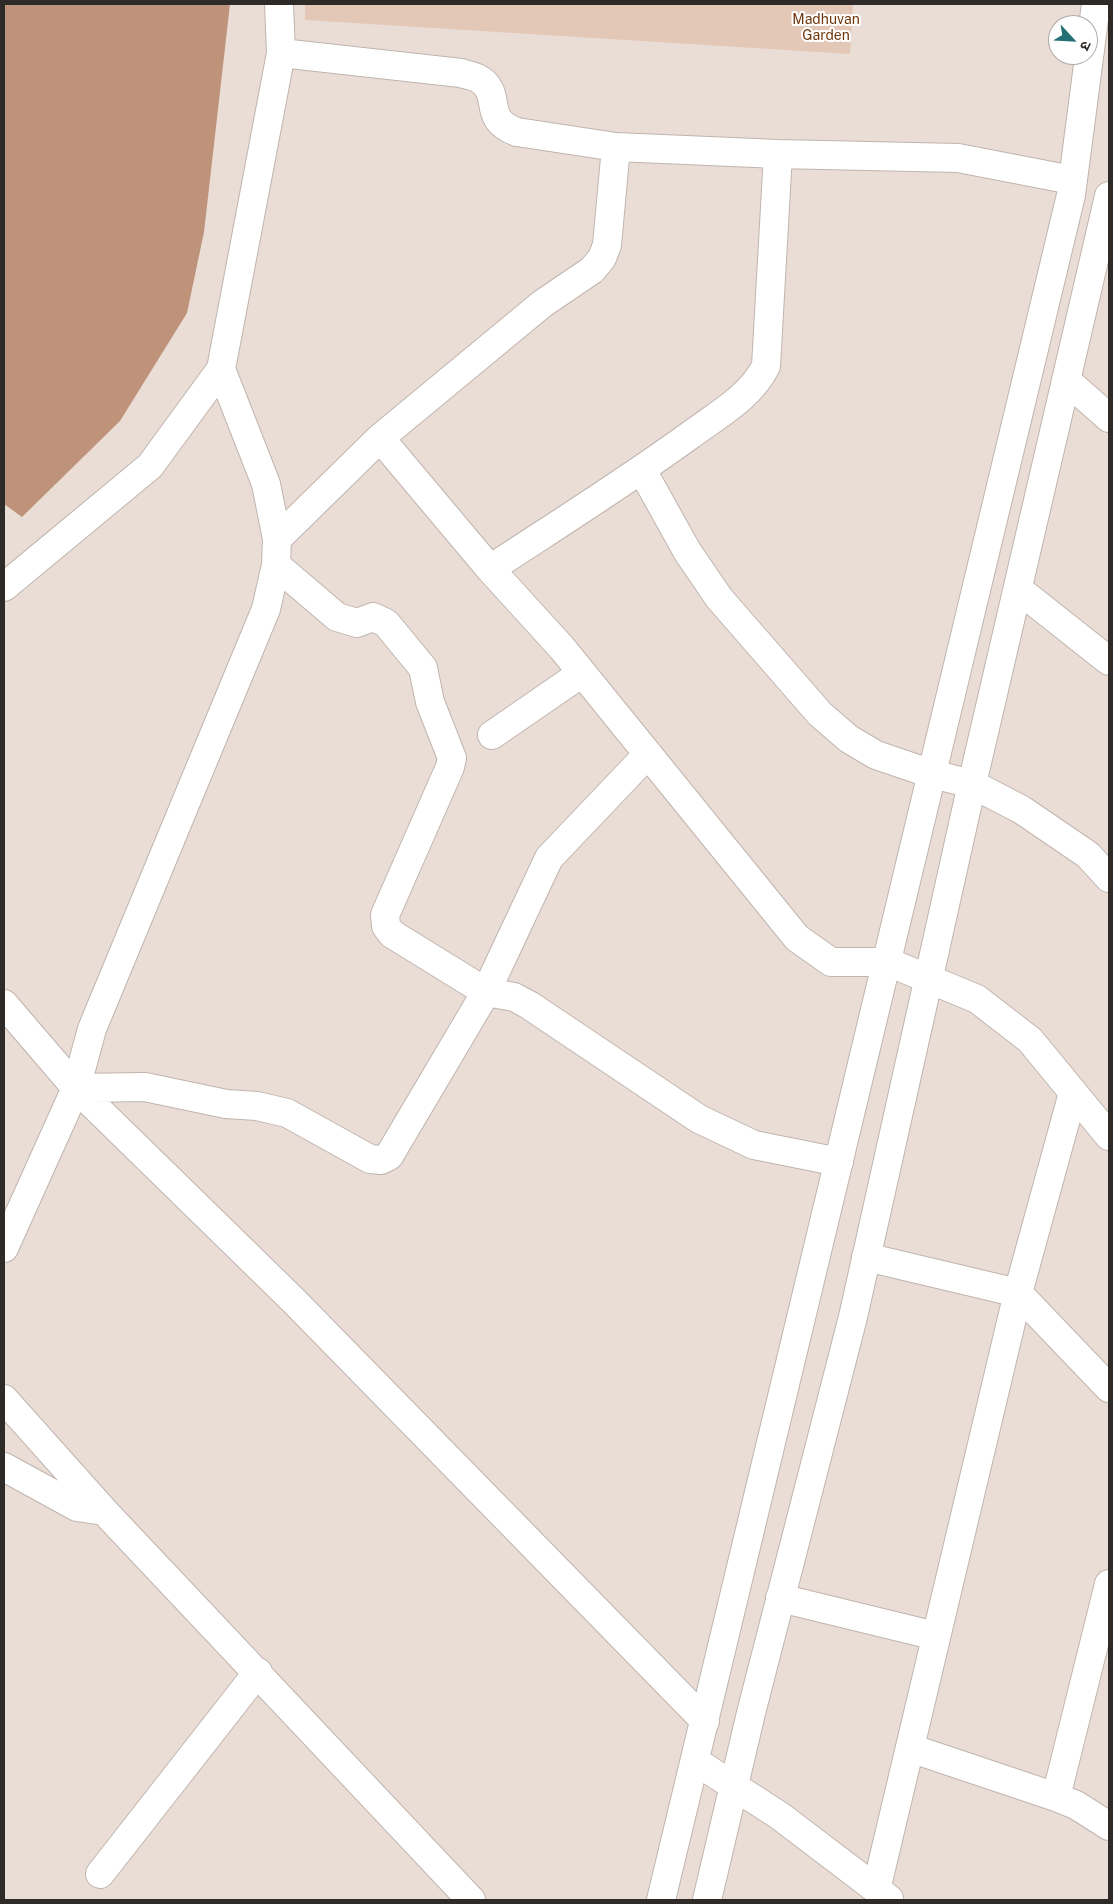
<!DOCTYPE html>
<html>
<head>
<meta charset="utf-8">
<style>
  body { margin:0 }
  #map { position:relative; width:1113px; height:1904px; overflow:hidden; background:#e9ddd6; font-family:"Public Sans","Noto Sans Devanagari",sans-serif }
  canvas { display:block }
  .frame { position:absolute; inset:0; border:5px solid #2e2a27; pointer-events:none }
  .north { position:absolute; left:1048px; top:15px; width:50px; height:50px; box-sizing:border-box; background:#fff; border:1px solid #abaaa9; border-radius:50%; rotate:115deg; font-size:14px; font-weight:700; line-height:20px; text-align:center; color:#2e2a27 }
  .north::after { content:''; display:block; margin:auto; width:18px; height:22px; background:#246f75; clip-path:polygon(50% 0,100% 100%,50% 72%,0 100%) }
</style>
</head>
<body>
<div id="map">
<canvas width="1113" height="1904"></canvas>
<div class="frame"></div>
<div class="north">उ</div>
</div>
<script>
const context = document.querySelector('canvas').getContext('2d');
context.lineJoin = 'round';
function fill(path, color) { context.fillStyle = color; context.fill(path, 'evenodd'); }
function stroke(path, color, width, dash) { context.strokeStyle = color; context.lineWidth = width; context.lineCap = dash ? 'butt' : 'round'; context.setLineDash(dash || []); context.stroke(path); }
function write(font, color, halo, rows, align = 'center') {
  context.font = font + ' "Public Sans",sans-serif'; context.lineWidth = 4; context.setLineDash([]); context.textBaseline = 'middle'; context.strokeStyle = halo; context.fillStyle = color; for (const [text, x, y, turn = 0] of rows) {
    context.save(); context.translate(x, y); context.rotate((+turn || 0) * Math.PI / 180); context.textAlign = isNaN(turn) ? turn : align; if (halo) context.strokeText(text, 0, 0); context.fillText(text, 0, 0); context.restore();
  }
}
const green = new Path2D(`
  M305,4H853L850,54L305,20Z`);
const water = new Path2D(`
  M4,4H230L204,232L187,313L120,421L22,517L4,504Z`);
const minor = new Path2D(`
  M281,53L461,73C466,75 474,76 479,79C504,94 480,119 517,132L616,147L778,154L958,158L1072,180
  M1066,380L1109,418
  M380,438L490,569L562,648L797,938L831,962H888L977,999L1030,1040L1109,1136
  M642,470L687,551L719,598L820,714L849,739L876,755L932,774L972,784L1022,810L1088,855L1109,878
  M277,539L380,438L542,304L592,270L602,258L607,245L616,147
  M276,565L337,617L357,623L373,617L386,623L423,668L430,702L452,758L450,767L385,915L386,926L392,934L486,992L514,997L529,1005L699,1119L754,1145L839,1162
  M490,569C557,525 624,483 689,436C717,415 750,398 766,366L778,154
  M4,587L150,466L221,369L281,53L279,4
  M1018,589L1109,661
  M492,735L582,673
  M4,1004L76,1088L294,1301L705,1721
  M76,1088L145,1087L226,1104L257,1106L287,1113L370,1159L381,1160L389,1156L486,992L549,858L648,754
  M4,1248L76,1088L92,1029L266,609L276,565L277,539L266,484L221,369
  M866,1257L1018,1293L1109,1388
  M4,1399L104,1511L471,1900
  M4,1467L77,1507L104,1511
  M780,1598L936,1636
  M910,1748L1056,1797L1076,1805L1109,1826
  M695,1761L780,1816L889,1899
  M1056,1797L1109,1584
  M100,1874L258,1672
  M876,1890L1018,1293L1073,1093`);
const tertiary = new Path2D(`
  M661,1900L1071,195L1096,4
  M707,1900L751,1713L853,1317L972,784L1109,196`);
const parkNames = [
  ["Madhuvan",826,20],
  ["Garden",826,36]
];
fill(green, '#e4c8b7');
fill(water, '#be9379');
stroke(minor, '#c0b5ae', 30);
stroke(tertiary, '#c0b5ae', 30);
stroke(minor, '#fff', 28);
stroke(tertiary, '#fff', 28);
write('14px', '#6f370d', '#fff', parkNames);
</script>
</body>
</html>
